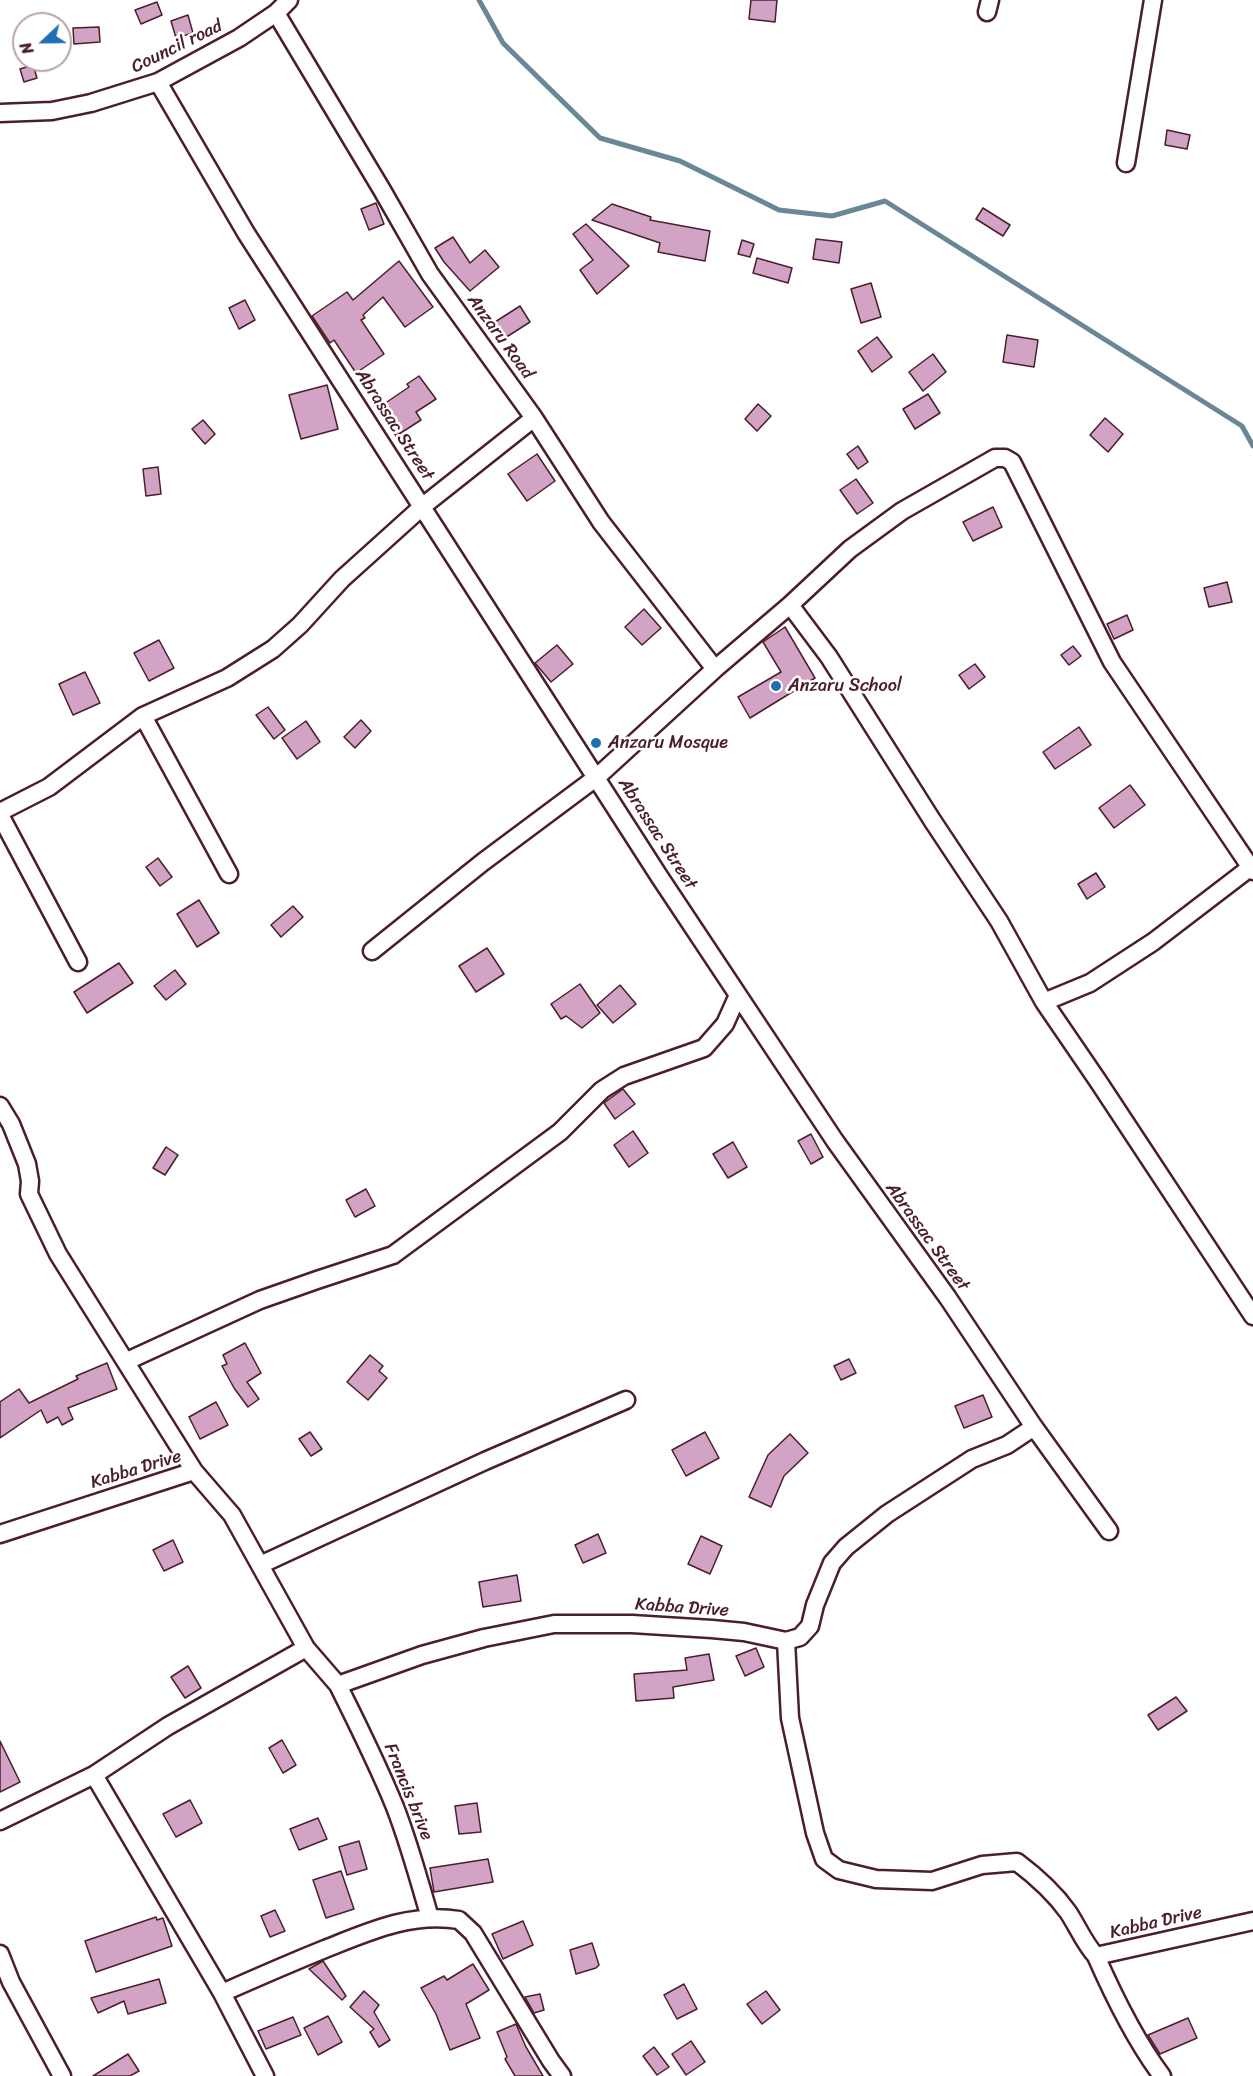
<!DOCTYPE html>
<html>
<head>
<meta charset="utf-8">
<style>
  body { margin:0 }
  #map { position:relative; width:1253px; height:2076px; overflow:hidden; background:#fff; font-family:Sriracha,sans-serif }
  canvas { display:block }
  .north { position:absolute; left:12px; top:12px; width:60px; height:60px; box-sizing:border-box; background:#fff; border:2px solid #b7a5aa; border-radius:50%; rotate:248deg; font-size:16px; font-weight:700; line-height:24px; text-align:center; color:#4a1f2b }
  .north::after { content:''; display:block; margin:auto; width:21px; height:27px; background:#1f6fb2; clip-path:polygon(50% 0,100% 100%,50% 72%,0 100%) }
</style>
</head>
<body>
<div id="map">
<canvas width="1253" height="2076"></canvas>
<div class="north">N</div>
</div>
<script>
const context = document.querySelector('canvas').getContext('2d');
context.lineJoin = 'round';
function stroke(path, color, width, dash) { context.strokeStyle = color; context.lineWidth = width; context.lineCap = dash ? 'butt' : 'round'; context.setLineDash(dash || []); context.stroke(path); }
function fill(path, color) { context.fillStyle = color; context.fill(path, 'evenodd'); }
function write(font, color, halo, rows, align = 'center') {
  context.font = font + ' Sriracha,sans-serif'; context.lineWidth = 5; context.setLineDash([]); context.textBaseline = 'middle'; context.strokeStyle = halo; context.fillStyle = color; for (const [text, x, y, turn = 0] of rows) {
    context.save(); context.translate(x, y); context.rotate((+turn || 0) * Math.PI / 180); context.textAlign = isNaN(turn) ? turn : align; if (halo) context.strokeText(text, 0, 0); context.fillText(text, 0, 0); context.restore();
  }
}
const stream = new Path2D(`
  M479,0L503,43L600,138L680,161L779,210L832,216L885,201L1242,426L1253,446`);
const building = new Path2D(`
  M751,0H777L775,22L749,19Z
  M157,2L162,15L141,24L135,10Z
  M188,15L193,33L176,38L171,21Z
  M99,27L100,42L74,44L73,28Z
  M33,65L37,78L24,82L20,69Z
  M1167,130L1190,135L1187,149L1165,145Z
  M376,203L384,224L369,230L361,209Z
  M612,204L651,217L650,220L710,231L705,261L658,252L660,243L592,220Z
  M983,208L1010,225L1003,236L976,219Z
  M586,224L629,266L597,294L580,270L593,260L573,234Z
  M453,237L470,263L485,250L499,267L470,291L444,262L435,248Z
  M816,239L842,242L839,263L813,259Z
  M742,240L754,244L750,257L738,254Z
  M757,258L792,268L788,283L753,273Z
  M399,261L433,307L405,327L383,297L363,315L365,318L361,320L384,354L356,373L334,340L330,343L312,316L347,292L353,300Z
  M871,283L881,317L861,323L851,289Z
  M245,300L255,320L239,329L229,308Z
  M520,306L530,322L505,338L495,322Z
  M1007,335L1038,340L1034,367L1003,362Z
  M877,337L892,357L872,372L858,351Z
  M933,354L946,372L923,391L909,372Z
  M419,376L436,399L416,412L421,420L396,436L378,408L409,387L407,384Z
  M327,385L338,429L301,439L289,395Z
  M928,394L940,413L915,429L903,409Z
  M758,404L771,416L757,431L745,419Z
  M1105,418L1123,434L1108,452L1090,435Z
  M203,420L215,434L205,444L192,429Z
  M858,446L868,462L858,469L847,454Z
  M537,454L555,481L527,501L508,474Z
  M158,467L161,494L146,496L143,469Z
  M856,479L873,503L857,514L840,490Z
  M993,507L1002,527L973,541L963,522Z
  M1227,582L1232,602L1209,607L1204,588Z
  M644,609L661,628L642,645L625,627Z
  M1127,615L1133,630L1114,639L1107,624Z
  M785,627L815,678L750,718L738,697L781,672L763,642Z
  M159,640L174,668L149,681L134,653Z
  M557,645L573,664L551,682L535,663Z
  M1073,646L1081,656L1069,665L1061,655Z
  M975,664L985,677L969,689L959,675Z
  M85,672L100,703L73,715L59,684Z
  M268,707L285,730L274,739L256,715Z
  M361,720L371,731L355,748L344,737Z
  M306,721L320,742L297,759L282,738Z
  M1079,727L1091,745L1055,769L1043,752Z
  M1130,785L1145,805L1114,828L1099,808Z
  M158,858L172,877L160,886L146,867Z
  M1096,873L1105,887L1087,899L1078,884Z
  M199,900L219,933L197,947L177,914Z
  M293,906L303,917L281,937L271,925Z
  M487,948L504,974L476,992L459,966Z
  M119,963L133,983L87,1013L74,992Z
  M175,970L186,984L166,1000L154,986Z
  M580,984L600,1013L582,1028L566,1016L561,1019L551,1004Z
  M620,985L636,1004L613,1023L597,1005Z
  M623,1089L635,1104L615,1119L604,1103Z
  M633,1131L648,1153L629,1167L614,1145Z
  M811,1134L823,1157L811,1164L798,1141Z
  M733,1142L747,1167L728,1178L713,1154Z
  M166,1147L178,1155L165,1175L153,1168Z
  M366,1189L375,1206L355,1217L346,1200Z
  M245,1343L261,1373L247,1382L259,1399L248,1407L234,1388L222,1366L227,1364L223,1355Z
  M370,1355L383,1366L379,1371L387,1378L368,1400L347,1382Z
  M849,1359L856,1373L841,1380L834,1366Z
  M107,1363L117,1389L68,1408L73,1419L62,1425L58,1417L47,1423L41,1410L0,1438V1402L19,1389L29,1403L78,1379L76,1376Z
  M983,1395L992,1417L964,1428L955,1406Z
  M216,1402L228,1425L200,1439L189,1417Z
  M310,1432L322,1449L311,1456L299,1439Z
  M705,1432L719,1458L686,1476L672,1450Z
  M790,1434L808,1453L784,1476L771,1507L749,1497L768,1455Z
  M598,1534L606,1553L583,1563L575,1545Z
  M701,1536L722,1546L710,1574L688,1564Z
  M173,1540L183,1562L164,1571L153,1550Z
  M517,1575L521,1601L483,1607L479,1582Z
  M756,1648L764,1667L745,1676L736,1656Z
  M709,1654L714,1680L673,1687L674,1698L636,1701L634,1674L687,1670L685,1658Z
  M188,1666L201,1688L185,1698L171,1677Z
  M1176,1697L1187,1711L1158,1730L1148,1715Z
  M282,1740L296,1765L283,1773L269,1748Z
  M0,1741L20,1782L0,1792Z
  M190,1800L202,1823L176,1837L163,1814Z
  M477,1803L481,1832L459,1834L455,1806Z
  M318,1818L327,1839L299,1850L290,1829Z
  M359,1841L367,1869L347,1875L339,1847Z
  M488,1859L493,1882L434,1892L430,1868Z
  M341,1871L354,1909L326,1918L313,1880Z
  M275,1910L285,1931L270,1937L261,1916Z
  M156,1917L157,1920L163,1918L172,1946L96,1972L85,1941Z
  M523,1921L533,1945L503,1959L492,1934Z
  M592,1943L599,1965L596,1968L576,1974L570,1950Z
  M323,1961L346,1996L342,2000L309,1969Z
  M473,1964L489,1990L466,2004L480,2038L450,2050L436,2014L421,1988L444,1976L447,1980Z
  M159,1979L166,2003L128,2014L124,2001L98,2013L91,1998Z
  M684,1984L697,2009L677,2019L664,1995Z
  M364,1991L379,2005L374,2012L390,2040L379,2047L370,2032L374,2029L350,2007Z
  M766,1991L780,2010L762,2024L747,2004Z
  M540,1994L544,2010L534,2013L525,1997Z
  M328,2016L342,2042L318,2055L304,2028Z
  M293,2017L301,2035L266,2049L258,2031Z
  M1188,2018L1197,2038L1160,2054L1148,2035Z
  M516,2024L526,2047L543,2076H515L505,2059L507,2057L497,2032Z
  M691,2041L705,2062L686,2075L672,2054Z
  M654,2047L669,2067L657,2075L643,2056Z
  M128,2054L139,2071L130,2076H93Z`);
const street = new Path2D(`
  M987,12L990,0
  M276,13L382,190L430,274L534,418L601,522L715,669
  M158,82L246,233L659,876L835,1141L948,1298L1034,1427L1109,1531
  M0,113L52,111L91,103L158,82L239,38L276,13L289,0
  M1126,163L1153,0
  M790,605L829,657L932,820L999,921L1044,1002L1090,983L1153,942L1251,867
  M143,716L229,874
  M0,812L49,787L143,716L227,678L273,649L300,625L342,579L423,506L534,418
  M0,815L78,962
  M372,951L483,862L597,777L715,669L790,605L850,549L902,511L995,458H1005L1012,462L1112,662L1253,871
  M1044,1002L1098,1081L1253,1316
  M0,1106L11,1124L27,1164L30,1181L29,1194L58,1254L194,1471L232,1515L306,1648L338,1685L422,1655L484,1638L554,1624H632L712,1629L744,1632L786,1641L800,1637L810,1626L815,1605L832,1563L846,1547L887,1514L972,1459L1007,1445L1034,1427
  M127,1361L260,1300L317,1280L393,1255L560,1132L602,1090L624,1076L704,1048L725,1024L738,995
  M0,1534L194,1471
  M260,1565L485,1461L626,1400
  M786,1641L790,1718L815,1833L824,1859L839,1870L876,1879L932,1881L982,1865L1017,1862C1037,1877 1053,1891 1068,1912C1078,1927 1084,1943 1096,1956L1253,1921
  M338,1685C358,1725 378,1765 395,1807C409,1843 419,1880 430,1918
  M94,1775L222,1993L265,2076
  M0,1821L94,1775L168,1726L306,1648
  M0,1954L11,1982L62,2076
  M1096,1956C1114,1997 1135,2040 1162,2076
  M222,1993C256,1978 290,1963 325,1949C368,1932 411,1912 459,1920L473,1933L551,2061L562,2076`);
const markers = [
  [776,686,6,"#1f6fb2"],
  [596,743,6,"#1f6fb2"]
];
const streetNames = [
  ["Council road",177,47,-26],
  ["Anzaru Road",500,337,54],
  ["Abrassac Street",394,425,57],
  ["Abrassac Street",657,834,57],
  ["Abrassac Street",927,1237,54],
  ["Kabba Drive",136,1470,-17],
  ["Kabba Drive",682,1608,4],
  ["Francis brive",408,1792,68],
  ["Kabba Drive",1156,1923,-13]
];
const poiNames = [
  ["Anzaru School",788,686],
  ["Anzaru Mosque",608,743]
];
stroke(stream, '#698795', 5);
fill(building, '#d2a3c4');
stroke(building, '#4a1f2b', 1.5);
stroke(street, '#4a1f2b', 21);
stroke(street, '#fff', 16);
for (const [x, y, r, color] of markers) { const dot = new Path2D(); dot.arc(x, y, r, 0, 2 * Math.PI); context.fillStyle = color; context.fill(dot); stroke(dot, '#fff', 2); }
write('18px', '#4a1f2b', '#fff', streetNames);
write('18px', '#4a1f2b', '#fff', poiNames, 'left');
</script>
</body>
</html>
